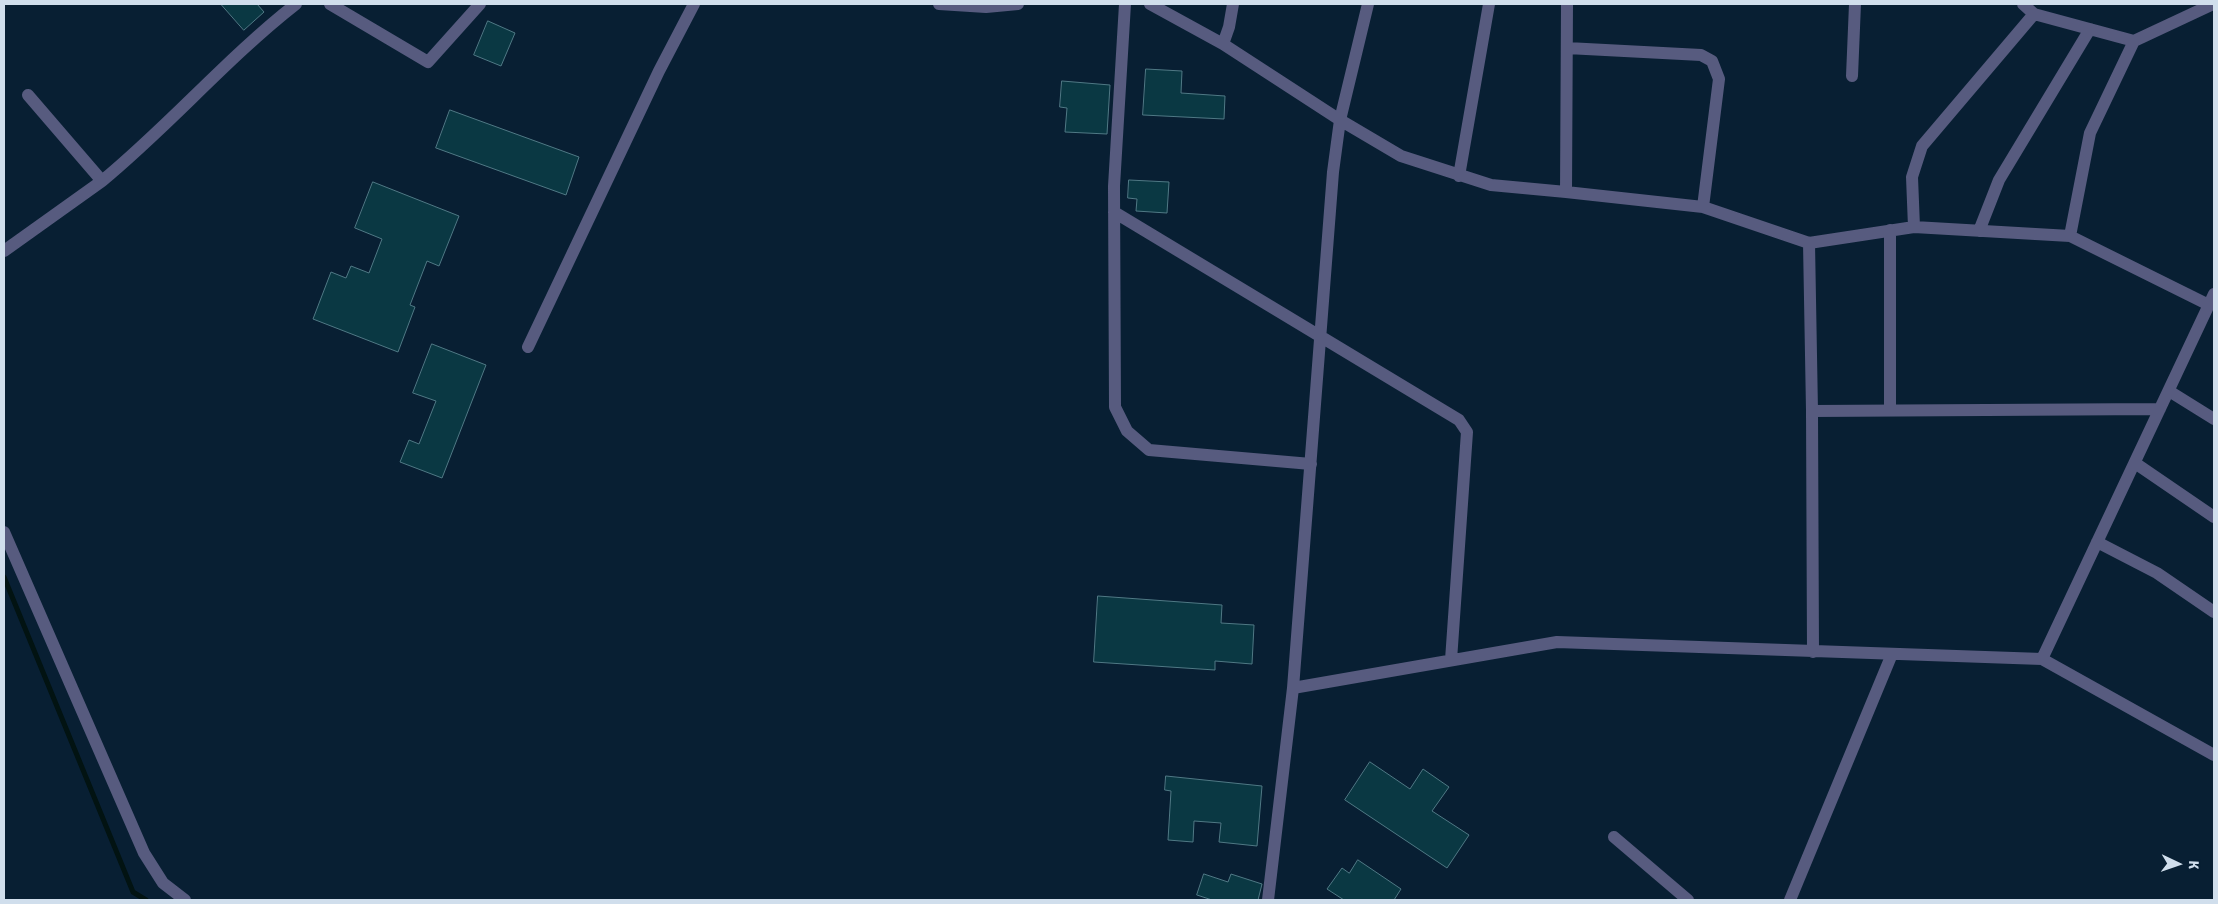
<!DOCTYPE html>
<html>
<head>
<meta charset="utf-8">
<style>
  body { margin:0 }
  #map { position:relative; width:2218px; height:904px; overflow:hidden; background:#081f33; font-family:Signika,sans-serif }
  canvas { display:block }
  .frame { position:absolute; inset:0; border:5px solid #d0deec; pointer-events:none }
  .north { position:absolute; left:2153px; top:839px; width:50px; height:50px; -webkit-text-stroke:4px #081f33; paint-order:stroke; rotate:93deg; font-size:14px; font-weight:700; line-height:20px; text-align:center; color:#d0deec }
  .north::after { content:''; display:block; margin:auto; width:18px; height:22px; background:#d0deec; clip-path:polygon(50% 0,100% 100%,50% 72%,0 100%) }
</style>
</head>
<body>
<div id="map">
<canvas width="2218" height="904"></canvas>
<div class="frame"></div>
<div class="north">K</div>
</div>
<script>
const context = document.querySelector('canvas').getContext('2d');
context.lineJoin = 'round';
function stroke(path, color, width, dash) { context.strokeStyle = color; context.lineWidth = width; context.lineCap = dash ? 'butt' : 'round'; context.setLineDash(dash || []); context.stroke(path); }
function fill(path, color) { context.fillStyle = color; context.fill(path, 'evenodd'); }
const stream = new Path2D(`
  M4,577L133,892L146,900`);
const building = new Path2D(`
  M221,4H257L264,12L244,30Z
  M488,21L515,33L501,66L474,55Z
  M1146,69L1182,71L1181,93L1225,96L1224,119L1143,115Z
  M1062,81L1110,85L1107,134L1065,132L1067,108L1060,107Z
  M450,110L579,157L566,195L436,148Z
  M1129,180L1169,182L1167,213L1136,211L1137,199L1128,198Z
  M373,182L459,216L439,266L427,261L410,305L415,307L398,352L313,319L331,272L346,278L351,266L369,273L382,239L355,228Z
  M432,344L486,365L442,478L400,462L409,440L419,444L436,401L413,393Z
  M1098,596L1222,605L1221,623L1254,625L1252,664L1215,661V670L1094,662Z
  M1370,762L1410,789L1423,769L1449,787L1432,811L1469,835L1447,868L1345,800Z
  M1166,776L1262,786L1257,846L1219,842L1221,823L1194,821L1193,842L1168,840L1171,791L1165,790Z
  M1358,860L1401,889L1394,900H1344L1327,889L1342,868L1349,873Z
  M1204,874L1228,882L1231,874L1262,884L1258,900H1212L1197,895Z`);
const minor = new Path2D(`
  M330,4L428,62L480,4
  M939,4L986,7L1018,4
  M1125,4L1114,186L1115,407L1127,431L1149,450L1311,464
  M1150,4L1223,44L1340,120L1401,156L1491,185L1566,192
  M1567,4L1566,192L1703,207L1809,243L1914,227L2070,236L2209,305
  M2023,4L2034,14L2134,41L2213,4
  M1223,44L1229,27L1233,4
  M1567,48L1701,55L1712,61L1719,79L1703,207
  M1852,76L1855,4
  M28,95L102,181C170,125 227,58 296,4
  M1459,176L1489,4
  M1114,212L1459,420L1467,432L1451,660
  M1914,227L1912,177L1922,146L2034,14
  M1979,231L1999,180L2090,29
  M2070,236L2090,133L2134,41
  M1809,243L1812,411L2160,409
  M4,251L102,181
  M528,347L659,71L694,4
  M2169,391L2214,419
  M1890,410V230
  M1812,411L1813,652
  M2135,463L2214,517
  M4,532L144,853L163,883L185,900
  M2097,542L2157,573L2214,612
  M2042,659L2214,294
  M1293,688L1557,642L2042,659L2214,755
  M1614,837L1688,900
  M1268,900L1293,688L1333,172L1340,120L1368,4
  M1790,900L1892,654`);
stroke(stream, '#021312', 5);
fill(building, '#0a3843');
stroke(building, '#507985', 1);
stroke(minor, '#575b7f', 12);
</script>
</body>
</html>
